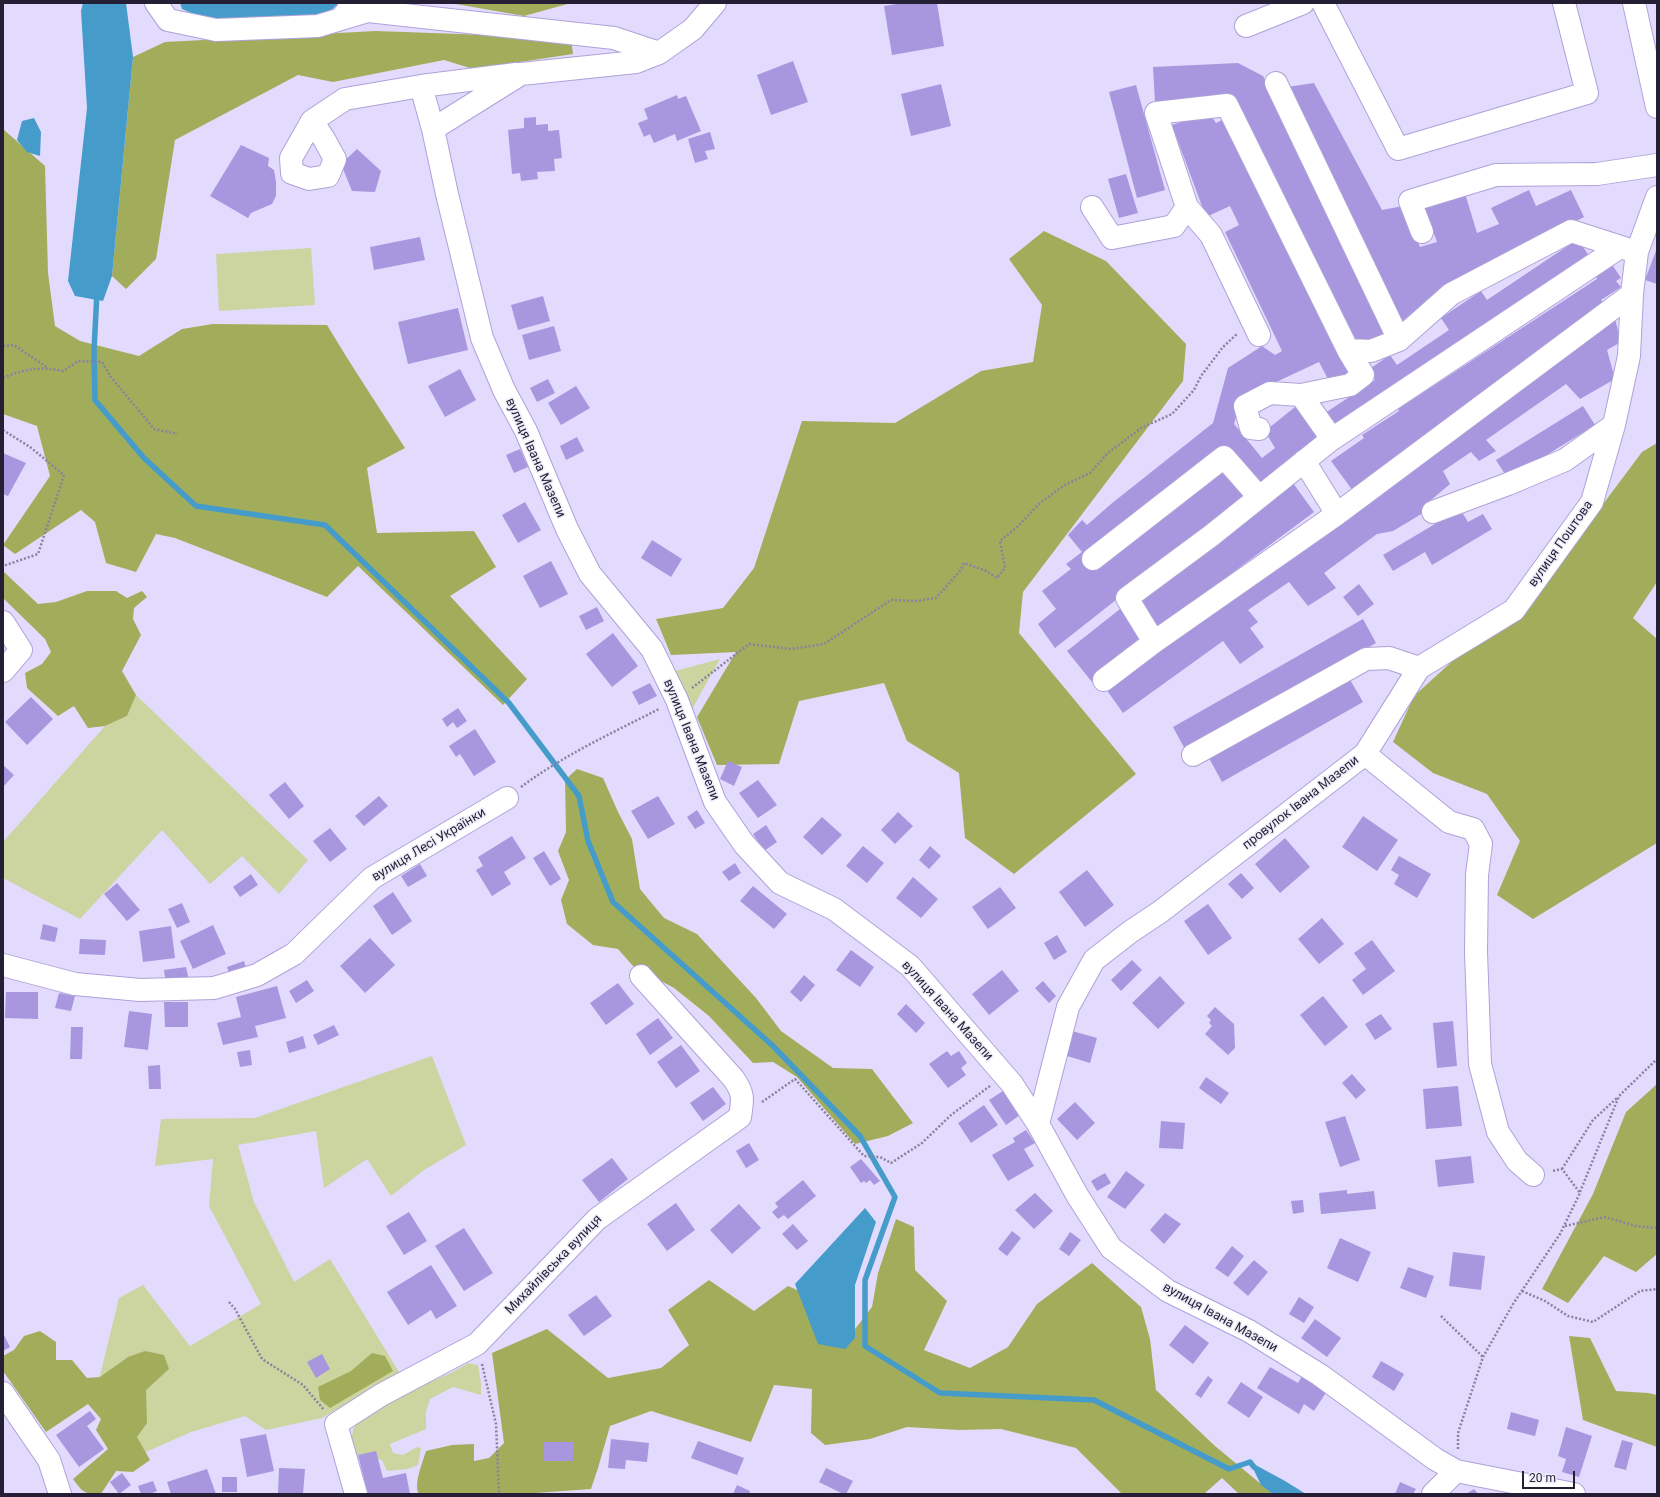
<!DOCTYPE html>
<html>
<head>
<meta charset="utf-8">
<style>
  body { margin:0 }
  #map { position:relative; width:1660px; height:1497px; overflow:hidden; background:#e2dbfd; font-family:Roboto,sans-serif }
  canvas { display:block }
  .frame { position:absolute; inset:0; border:4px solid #241f34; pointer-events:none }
  .scale { position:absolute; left:1522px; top:1471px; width:53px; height:18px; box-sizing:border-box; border:2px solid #241f34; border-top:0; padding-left:5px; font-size:12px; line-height:14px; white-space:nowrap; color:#241f34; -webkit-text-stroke:3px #eeecf8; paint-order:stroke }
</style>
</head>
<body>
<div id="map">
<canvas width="1660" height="1497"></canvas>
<div class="frame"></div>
<div class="scale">20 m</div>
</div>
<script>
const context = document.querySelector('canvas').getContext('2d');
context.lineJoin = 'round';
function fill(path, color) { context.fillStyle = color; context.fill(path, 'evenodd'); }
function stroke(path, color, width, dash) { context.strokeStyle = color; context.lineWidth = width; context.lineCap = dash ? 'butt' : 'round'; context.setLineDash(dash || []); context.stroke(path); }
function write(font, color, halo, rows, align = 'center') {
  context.font = font + ' Roboto,sans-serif'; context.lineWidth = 3; context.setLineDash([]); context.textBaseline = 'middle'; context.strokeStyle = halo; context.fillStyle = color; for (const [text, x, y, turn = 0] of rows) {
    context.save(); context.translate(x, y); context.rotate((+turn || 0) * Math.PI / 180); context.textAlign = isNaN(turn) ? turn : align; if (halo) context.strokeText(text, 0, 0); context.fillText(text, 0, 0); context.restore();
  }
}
const green = new Path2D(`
  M311,248L315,305L219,311L216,254Z
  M720,659L691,711L675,671Z
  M136,695L308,860L279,894L242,856L210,884L162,830L80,919L3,878V842L105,726L127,716Z
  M432,1056L466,1145L424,1170L391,1196L367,1159L324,1188L316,1131L238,1145L254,1202L294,1282L330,1259L399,1372L322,1418L266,1430L245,1416L191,1432L130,1459L95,1396L119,1298L143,1285L190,1346L261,1304L209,1206L213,1159L155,1166L161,1119L255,1118Z
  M468,1363L478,1365L481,1383V1395L453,1387L430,1399L426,1412V1429L390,1444L393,1453L403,1455L417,1447L421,1449L418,1465L408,1469L387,1471L382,1460L354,1454L350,1448L353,1430L358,1419L405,1393L453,1372Z`);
const forest = new Path2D(`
  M450,3H571L524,16Z
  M376,31L571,38L573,54L473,69L444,60L333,82L298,75L175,140L156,259L126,289L112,276L133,57L165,42Z
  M3,129L45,166L48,273L55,326L80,341L139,356L182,329L213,324L327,325C352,367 379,407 405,448L367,468L377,533L474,531L496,567L450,596L527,679L503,705L358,566L327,597L175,538L156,534L136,572L106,563L95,522L81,510L15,554L3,545L50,476L37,426L3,414Z
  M1044,231L1106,261L1186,344L1183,381L1023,592L1019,633L1136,774L1014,874L965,838L959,773L907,741L884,683L799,701L779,764L717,765L697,717L736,652L671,655L656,619L723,608L754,568L802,421L895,423L981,371L1033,362L1042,305L1009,259Z
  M1657,443V582L1633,618L1657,639V843L1533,919L1497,895L1520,841L1487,794L1433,773L1393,742L1414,696L1469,646L1521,614L1642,452Z
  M3,571L38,604L56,602L87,591H116L127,598L142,591L147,597L134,608L133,619L141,635L122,671L136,695L127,716L105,726L88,728L74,706L58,716L27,688L25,673L42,664L51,652L45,639L3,598Z
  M577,769L603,778L618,812L632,839L640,889L664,918L697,934L756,998L781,1031L833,1068L872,1069L913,1123L888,1136L855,1144L797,1077L773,1062L753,1063L709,1016L674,988L633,966L618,949L593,945L567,924L561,900L569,880L558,851L566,832L565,780Z
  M1657,1084V1254L1636,1272L1604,1256L1568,1303L1542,1289L1593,1194L1626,1112Z
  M896,1219L914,1227L915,1270L947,1301L924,1350L970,1368L1008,1347L1037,1304L1092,1263L1141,1307L1150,1339L1156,1390L1215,1446L1273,1494H1239L1222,1478L1204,1494H1122L1076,1448L1001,1429L959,1430L907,1427L870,1439L825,1445L811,1433L812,1389L774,1385L751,1442L651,1411L610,1426L598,1468L591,1489L521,1494H419C413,1485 423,1461 426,1451L452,1445L474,1444V1461L489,1458L504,1443L492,1353L547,1329L608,1378L661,1368L689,1345L668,1310L709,1280L754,1311L788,1286L811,1296L845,1342L872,1307L878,1273Z
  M40,1331L56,1342V1360H72L87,1378L100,1377L128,1357L145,1351L164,1355L169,1369L146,1390L147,1423L137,1437L150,1460L133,1472L116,1471L101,1494C85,1494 83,1493 73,1479L108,1449L96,1430L101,1419L88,1404L46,1432L3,1371V1356L14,1350L24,1336Z
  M1569,1336L1590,1338L1616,1391L1648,1393L1657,1395V1447L1583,1420Z
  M372,1353L385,1356L393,1371L330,1408L320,1400L318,1387L351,1371Z`);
const water = new Path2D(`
  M83,3H126L133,57L112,276L103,301L75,296L68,281L87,108L81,11Z
  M180,3H339L329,12L281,20L210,21L182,9Z
  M34,118L41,132L40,156L27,152L17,140L22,121Z
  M865,1208L876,1222L855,1285V1338L845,1349L818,1344L795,1284Z
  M1250,1462L1285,1481L1306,1494H1273L1261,1485Z`);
const stream = new Path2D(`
  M97,292L94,350L95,400L144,458L196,506L325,525L509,703L579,796L588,841L613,902L773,1046L860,1136L895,1197L865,1280V1346L940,1393L1094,1400L1229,1469L1250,1462L1254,1467`);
const building = new Path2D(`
  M903,3H937L944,46L892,55L884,6Z
  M793,61L808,102L771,115L757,75Z
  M1238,63L1263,76L1387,333L1358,347L1235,98L1155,102L1153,67Z
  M1314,83L1382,210L1403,206L1420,247L1437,242L1423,203L1464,190L1477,233L1499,224L1491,208L1529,190L1536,206L1571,190L1584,217L1434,295L1402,325L1287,87Z
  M941,84L951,126L911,136L901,94Z
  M1136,85L1165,190L1137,198L1109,92Z
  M677,95L678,99L686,96L701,131L677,141L675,134L654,143L650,134L644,137L638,123L648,119L644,109Z
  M1209,113L1216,123L1224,119L1352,371L1329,381L1319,362L1242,398L1234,424L1262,458L1275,448L1265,431L1300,403L1325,437L1259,487L1225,470L1248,496L1055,648L1038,624L1056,609L1042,591L1071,569L1066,564L1082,552L1068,535L1082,520L1087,525L1111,504L1213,423L1228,368L1262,346L1275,355L1282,351L1225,232L1239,225L1230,206L1206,217L1172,125Z
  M536,117V125L548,124V131L559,130L562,158L554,159L555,171L537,172L538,179L521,181L520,173L512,174L508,130L524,128V118Z
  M710,132L715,149L705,151L708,159L695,163L688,139Z
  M241,145L269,158L268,166L274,170L276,182V196L272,204L251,213L248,218L210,196Z
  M357,149L381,171L375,192L352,191L341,164Z
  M1126,174L1138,213L1119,218L1108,179Z
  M420,237L425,260L374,270L370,247Z
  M1578,239L1589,256L1331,429L1322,415L1375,380L1368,370L1390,355L1397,365L1449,330L1441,318L1481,291L1487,300Z
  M1657,248V284L1645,280Z
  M1611,263L1621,278L1616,281L1621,287L1601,300L1608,310L1353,491L1331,461L1364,438L1362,435L1399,411L1398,409L1597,279L1596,276L1601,273L1599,271Z
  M543,296L550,321L518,330L511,305Z
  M458,308L468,350L408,364L398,322Z
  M1615,319L1621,342L1607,350L1615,379L1580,399L1566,384L1486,440L1496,451L1479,461L1471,452L1443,471L1450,484L1424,506L1423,513L1393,531L1377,534L1324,573L1336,588L1308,606L1289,582L1248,610L1258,622L1250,628L1264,647L1240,664L1223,641L1123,713L1106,689Z
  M554,326L561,351L529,360L522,335Z
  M460,369L476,400L445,417L428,386Z
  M548,379L555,393L537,402L530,388Z
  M576,386L590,408L561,425L548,403Z
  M1583,406L1595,425L1508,479L1496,460Z
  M577,437L584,451L566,460L560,446Z
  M520,449L528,467L514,473L506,455Z
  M3,453L26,463L8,496L3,494Z
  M1293,483L1314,512L1157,629L1136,601Z
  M525,502L541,530L518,543L502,515Z
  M1460,509L1468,522L1483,514L1492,529L1432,565L1425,552L1393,571L1383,555Z
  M652,540L682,559L671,577L641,558Z
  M551,561L568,594L540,608L523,576Z
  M1359,584L1374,604L1358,616L1343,597Z
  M597,607L604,621L586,630L579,616Z
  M1120,609L1145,640L1092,682L1067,651Z
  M1363,619L1376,643L1186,751L1173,727Z
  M613,633L638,666L612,687L586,654Z
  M1349,678L1363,702L1222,782L1209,758Z
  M650,683L657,696L639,705L632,692Z
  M31,697L53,719L27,745L5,722Z
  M458,708L467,721L457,728L453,722L447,727L442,719Z
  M475,729L496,762L474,776L460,754L456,757L449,746Z
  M728,761L742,767L734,786L720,779Z
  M3,765L14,775L3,787Z
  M758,780L777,805L758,818L739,793Z
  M285,782L304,806L289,819L269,795Z
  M379,796L388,806L364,826L355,816Z
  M658,796L675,824L648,839L631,811Z
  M697,810L705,823L695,829L687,817Z
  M898,812L913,826L895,844L881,830Z
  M1363,816L1398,840L1377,871L1342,847Z
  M822,817L842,835L822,855L803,837Z
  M766,825L777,842L764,851L753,834Z
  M330,828L347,849L330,862L313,841Z
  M512,836L526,858L504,872L511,884L492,896L476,870L483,866L478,857Z
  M1285,838L1310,867L1280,893L1255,864Z
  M863,846L884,863L867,883L846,866Z
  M930,846L941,856L929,869L919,860Z
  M544,851L561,879L550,886L533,858Z
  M1399,856L1431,874L1417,898L1394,884L1399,875L1391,870Z
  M735,863L741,873L729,881L722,872Z
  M420,864L427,876L408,887L401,876Z
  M1087,870L1114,905L1085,927L1059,892Z
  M1241,873L1254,888L1242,899L1228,884Z
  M251,874L258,885L240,897L233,887Z
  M913,877L938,899L921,918L896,898Z
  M117,883L140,910L127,921L104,894Z
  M753,886L787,914L774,929L740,901Z
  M1000,887L1016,908L988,929L972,907Z
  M393,892L412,921L392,935L373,906Z
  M182,903L190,922L177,928L168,909Z
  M1208,904L1232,938L1208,955L1184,921Z
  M1322,918L1344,944L1319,964L1298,939Z
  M43,924L58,928L55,942L40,939Z
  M213,925L226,954L193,969L180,941Z
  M171,926L175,958L143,962L139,931Z
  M1057,935L1067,952L1054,960L1044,943Z
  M370,938L395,965L365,993L340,966Z
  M80,939L106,940L105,955L79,954Z
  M1372,940L1395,971L1363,995L1352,980L1366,969L1354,953Z
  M851,950L874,967L860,987L836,970Z
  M1132,960L1142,970L1121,991L1111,980Z
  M244,961L247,971L230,976L227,967Z
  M186,967L189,980L166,984L164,970Z
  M1002,970L1019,991L989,1015L972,994Z
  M804,975L815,985L801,1002L790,992Z
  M1160,976L1185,1003L1158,1029L1132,1003Z
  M307,980L314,991L296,1003L289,991Z
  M1043,981L1056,996L1049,1003L1035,988Z
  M618,983L634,1004L606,1025L590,1003Z
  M277,986L286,1018L255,1026L258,1037L223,1045L217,1023L241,1017L236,997Z
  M6,992H38V1019L5,1018Z
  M59,993L75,996L71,1011L55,1008Z
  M1323,996L1348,1027L1325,1046L1300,1015Z
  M164,1002H188V1027H165Z
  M906,1004L925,1023L916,1033L897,1014Z
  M1215,1007L1234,1024L1235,1048L1228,1055L1205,1034L1212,1026L1209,1023L1211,1020L1207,1016Z
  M129,1011L152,1014L148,1050L124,1047Z
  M1381,1014L1392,1029L1375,1040L1365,1024Z
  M658,1018L673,1038L650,1055L636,1034Z
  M1453,1021L1457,1066L1437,1068L1433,1023Z
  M334,1025L339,1035L318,1045L313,1035Z
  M71,1027H83L82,1059H70Z
  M1072,1031L1097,1038L1090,1063L1064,1055Z
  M303,1036L306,1048L289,1053L286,1042Z
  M681,1045L700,1071L676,1088L657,1062Z
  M250,1050L252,1065L240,1067L237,1052Z
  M947,1051L951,1056L959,1051L967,1063L961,1068L966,1075L948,1088L929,1064Z
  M160,1065L161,1089H149L148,1066Z
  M1352,1074L1366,1090L1356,1099L1342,1083Z
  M1206,1077L1229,1093L1221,1104L1199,1088Z
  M1458,1086L1462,1126L1426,1129L1423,1089Z
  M713,1087L726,1104L703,1121L690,1103Z
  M1003,1091L1020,1115L1006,1125L989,1100Z
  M1075,1102L1095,1123L1077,1140L1057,1119Z
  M984,1105L998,1125L971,1143L958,1123Z
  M1345,1116L1360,1160L1340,1167L1325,1122Z
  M1161,1121L1185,1123L1183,1149L1159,1148Z
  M1026,1130L1035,1143L1024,1149L1034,1166L1008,1181L992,1155L1015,1142L1013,1138Z
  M749,1143L759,1160L746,1168L736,1151Z
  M1471,1156L1474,1183L1438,1187L1435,1160Z
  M612,1158L628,1179L599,1202L582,1180Z
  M861,1159L880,1181L874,1185L870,1180L866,1183L864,1181L861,1183L850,1167Z
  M1126,1171L1145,1185L1125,1209L1107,1197Z
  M1105,1173L1111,1183L1097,1191L1091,1181Z
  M803,1180L816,1196L788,1219L784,1215L778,1219L772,1212L778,1207L775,1203Z
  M1347,1190V1194L1374,1191L1376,1209L1321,1214L1319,1193Z
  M1035,1193L1053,1211L1034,1229L1015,1210Z
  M1303,1200L1304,1212L1293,1214L1291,1201Z
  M676,1203L695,1230L667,1251L647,1224Z
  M739,1204L761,1228L732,1254L710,1230Z
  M409,1212L427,1241L404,1255L386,1226Z
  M1165,1213L1181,1224L1164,1244L1150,1230Z
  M793,1224L808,1241L797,1250L782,1234Z
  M464,1228L493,1273L464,1291L435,1246Z
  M1012,1231L1021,1238L1007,1256L998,1249Z
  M1070,1232L1081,1240L1069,1256L1059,1249Z
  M1340,1238L1371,1252L1358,1282L1327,1268Z
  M1232,1246L1244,1256L1228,1277L1215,1268Z
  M1453,1252L1485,1256L1481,1290L1449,1286Z
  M1254,1260L1268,1272L1248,1296L1233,1283Z
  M431,1265L457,1306L436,1319L431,1310L408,1325L387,1292Z
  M1408,1267L1434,1276L1426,1298L1400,1288Z
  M596,1295L612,1316L584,1336L568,1315Z
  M1299,1297L1314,1307L1304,1323L1289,1314Z
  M1315,1319L1341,1338L1327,1357L1301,1338Z
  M1185,1325L1209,1343L1193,1364L1169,1345Z
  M3,1333L10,1347L3,1351Z
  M322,1354L330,1369L316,1378L307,1362Z
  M1381,1361L1404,1374L1394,1391L1372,1377Z
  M1270,1367L1298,1383L1304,1373L1329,1388L1314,1411L1304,1404L1299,1414L1257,1388Z
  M1208,1376L1213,1380L1201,1398L1195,1394Z
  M1241,1382L1263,1397L1249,1418L1227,1403Z
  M90,1411L96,1419L87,1426L104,1449L79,1467L56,1435Z
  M1511,1412L1539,1420L1535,1436L1507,1429Z
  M1566,1427L1592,1436L1579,1477L1562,1472L1566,1459L1558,1456Z
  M266,1434L274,1471L247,1477L240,1439Z
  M611,1439L649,1443L647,1462L626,1460L625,1469L608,1468Z
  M1622,1440L1633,1443L1626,1470L1614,1467Z
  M698,1441L744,1458L737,1475L691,1458Z
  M544,1442H573V1461H544Z
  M376,1451L383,1478L406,1473L410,1494H368L358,1455Z
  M279,1468L305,1469L303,1494H278Z
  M826,1468L853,1481L846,1494H843L819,1482Z
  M207,1469L216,1494H171L167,1482Z
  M122,1473L131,1485L119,1494L110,1482Z
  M222,1477H237V1492H222Z
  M153,1481L157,1491L150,1494H141L138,1486Z
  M1400,1482L1416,1489L1413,1494H1395Z
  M737,1485L750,1491L749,1494H733Z
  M1474,1489L1478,1494H1466Z`);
const path = new Path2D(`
  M3,346L14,345L48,368
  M3,378C24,369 40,366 63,371L78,361L102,362L111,377L154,429L178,434
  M3,430L30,447L64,475L38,554L3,566
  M692,688L749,644L791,649L824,644L891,600L916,601L936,598L960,571L964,563L986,571L997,578L1005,568L1000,541L1017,527L1040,503L1065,485L1090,473L1108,453L1141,428L1172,414L1194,390L1201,376L1223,347L1237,334
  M521,787C564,755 612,733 659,709
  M762,1102L795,1079L864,1156L880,1157L891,1163L922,1143L951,1115L990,1086
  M1562,1169L1593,1120L1617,1098
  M1580,1192L1619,1096L1657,1059
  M1565,1226L1605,1217L1636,1226L1657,1228
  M1522,1291L1545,1301L1568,1316L1593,1322L1640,1291L1657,1289
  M229,1302L235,1309L262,1359L303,1385L324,1410
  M1441,1316L1483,1357
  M482,1364L496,1424L499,1494
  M1458,1449V1433L1483,1357L1513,1304L1560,1234L1580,1193L1562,1169L1552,1171`);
const minor = new Path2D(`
  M156,3L168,20L216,30L318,26L341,19L350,7
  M715,3L693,29L659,53L636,62L521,74L433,129L447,194L482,338L504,390L526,431L567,529L590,574L652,649L677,700L715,802L744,844L780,883L834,909L910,966L1012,1084L1038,1124L1077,1195L1111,1248L1168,1291L1249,1331L1320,1375L1435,1459L1456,1471L1574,1494
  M1323,3L1398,149L1587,93L1564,3
  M1634,3L1657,107
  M341,19L368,11L614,38L659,53
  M1246,26L1303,3
  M1276,83L1399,340L1451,294L1571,231L1630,250
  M312,121L324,139L335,159L328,176L309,179L292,173L291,158L312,121L345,99L421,86
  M433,129L421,86L516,74
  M1092,207L1112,238L1174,226L1187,207
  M1422,232L1410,201L1496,175L1597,174L1657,165
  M1259,335L1211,235L1187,207L1156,113L1227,105L1348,350L1371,351L1399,340
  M1301,395L1350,385L1363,375L1348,350
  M1259,429L1251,428L1245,406L1270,393L1301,395L1332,439
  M1304,461L1337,514
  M1433,512L1508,484L1565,460L1614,425
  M1093,559L1224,457L1259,497
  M3,622L21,650L3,671
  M1154,642L1127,598L1212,535L1332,439L1620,247
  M1104,680L1154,642L1337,514L1632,294
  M1365,754L1449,822L1473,829L1481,844L1477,875L1476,952L1480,1064L1498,1132L1517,1161L1533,1175
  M1193,755L1366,659L1389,658L1419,668
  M3,965L75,984L140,990L214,988L257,975L294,954L372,878L507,798
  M1038,1124L1068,1007L1094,960L1130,932L1160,912L1365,754L1419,668L1514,610L1592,502L1614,425L1629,356L1632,294L1637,252L1657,197
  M3,1393L49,1460L60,1494
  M356,1494L336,1424L381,1395L477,1344L597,1219L740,1117C743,1099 744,1093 733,1078L641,976
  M1433,1494L1456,1471`);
const streetNames = [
  ["вулиця Івана Мазепи",535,458,66],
  ["вулиця Поштова",1561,544,-55],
  ["вулиця Івана Мазепи",691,740,68],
  ["провулок Івана Мазепи",1301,803,-38],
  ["вулиця Лесі Українки",429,845,-31],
  ["вулиця Івана Мазепи",947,1011,48],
  ["Михайлівська вулиця",554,1265,-46],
  ["вулиця Івана Мазепи",1220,1318,29]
];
fill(green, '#ccd4a0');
fill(forest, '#a2ad5b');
fill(water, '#459cca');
stroke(stream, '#459cca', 5.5);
fill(building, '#a896df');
stroke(minor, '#aea2d8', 24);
stroke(path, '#88829e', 2.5, [2, 2]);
stroke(minor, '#fff', 22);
write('13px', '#241f34', '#eeecf8', streetNames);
</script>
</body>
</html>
